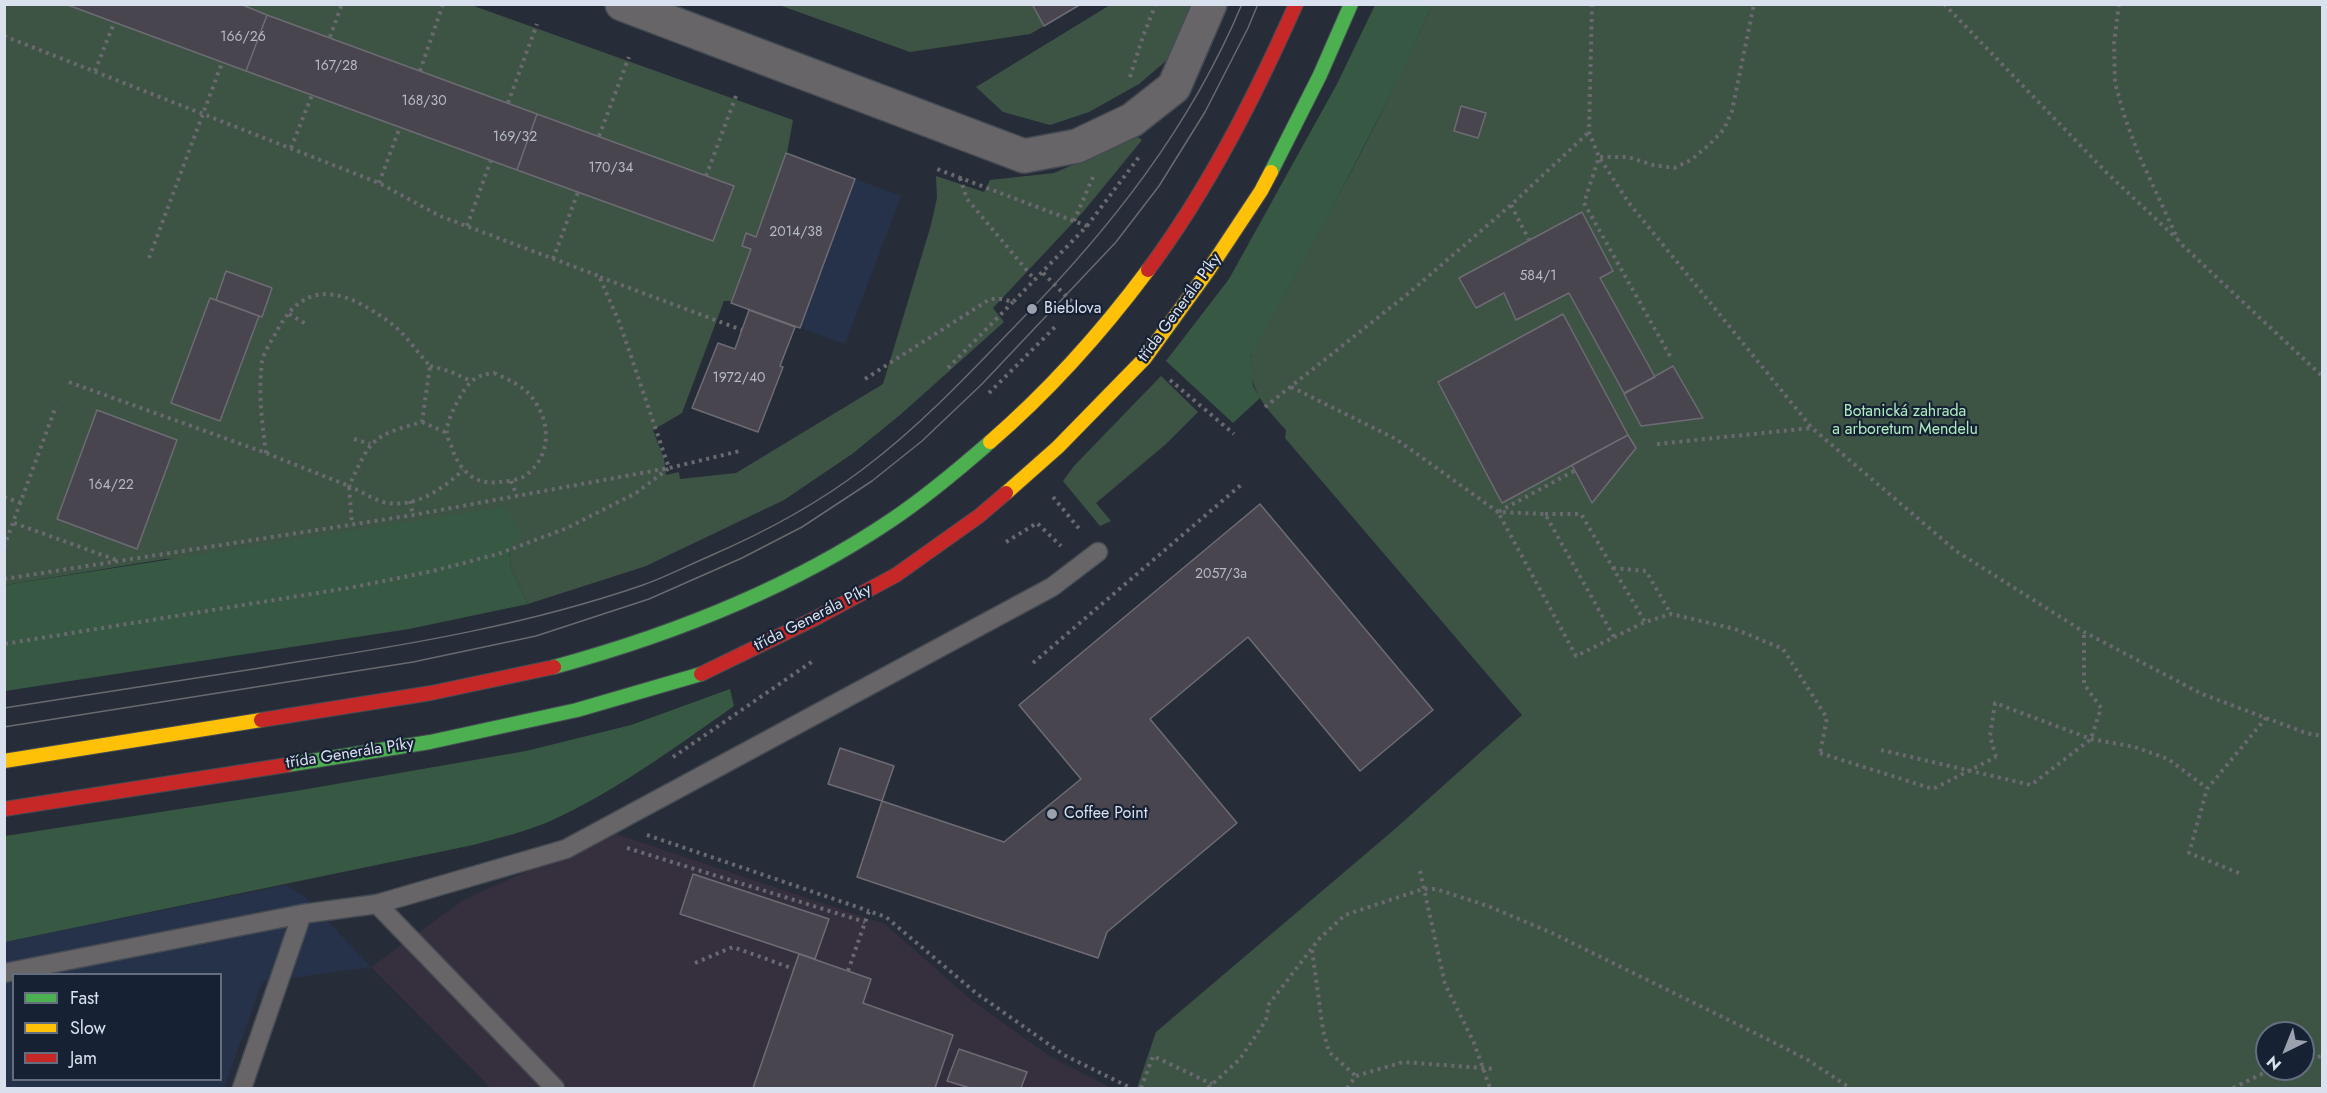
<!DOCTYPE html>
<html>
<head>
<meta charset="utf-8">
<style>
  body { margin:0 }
  #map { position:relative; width:2327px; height:1093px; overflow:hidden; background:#272d38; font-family:Jost,sans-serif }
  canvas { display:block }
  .frame { position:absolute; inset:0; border:6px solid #dae1ee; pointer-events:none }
  .legend { position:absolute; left:12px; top:973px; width:210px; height:108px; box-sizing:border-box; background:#172134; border:2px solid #656e7e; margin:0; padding:8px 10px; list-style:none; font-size:18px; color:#dae1ee }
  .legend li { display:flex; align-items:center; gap:12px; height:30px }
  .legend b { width:30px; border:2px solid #656e7e }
  .north { position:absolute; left:2255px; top:1021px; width:60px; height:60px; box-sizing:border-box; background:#172134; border:2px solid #656e7e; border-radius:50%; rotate:223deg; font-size:16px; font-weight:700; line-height:24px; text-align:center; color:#dae1ee }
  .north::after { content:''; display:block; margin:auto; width:21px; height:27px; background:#9ba2ae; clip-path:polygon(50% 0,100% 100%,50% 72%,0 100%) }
</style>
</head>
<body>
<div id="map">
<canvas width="2327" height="1093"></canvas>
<div class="frame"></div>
<ul class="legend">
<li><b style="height:8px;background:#4caf50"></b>Fast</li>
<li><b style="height:8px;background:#ffc107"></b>Slow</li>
<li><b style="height:8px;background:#c62828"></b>Jam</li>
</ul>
<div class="north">N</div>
</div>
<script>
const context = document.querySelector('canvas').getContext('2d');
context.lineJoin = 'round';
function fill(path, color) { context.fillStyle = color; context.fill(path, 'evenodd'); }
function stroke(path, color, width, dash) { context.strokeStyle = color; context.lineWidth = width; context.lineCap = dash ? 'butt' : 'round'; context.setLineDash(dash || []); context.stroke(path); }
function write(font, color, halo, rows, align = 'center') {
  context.font = font + ' Jost,sans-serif'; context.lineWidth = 4.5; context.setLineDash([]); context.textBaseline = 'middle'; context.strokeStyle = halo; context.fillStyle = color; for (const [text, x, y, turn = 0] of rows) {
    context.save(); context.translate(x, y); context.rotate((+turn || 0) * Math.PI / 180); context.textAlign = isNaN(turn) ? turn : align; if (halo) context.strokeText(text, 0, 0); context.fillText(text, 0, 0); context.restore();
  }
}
const built = new Path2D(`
  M786,153L901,196L845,344L731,303Z
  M286,885L305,897L371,967L262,982L224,1088H5V942ZM14,974H220V1080H14Z`);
const education = new Path2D(`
  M613,833L885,924L970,999L1051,1057L1112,1088H491L371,967L465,899Z`);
const green = new Path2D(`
  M5,5H471L793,120L787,153L731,301H724L682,413L653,430L664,459L666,475L679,472L680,479L736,473L883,384L931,225L937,198L936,176L984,192L990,180L1054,173L1138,137L1142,140L1083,212L993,308L1004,322L900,415L852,454L784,500L646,566L528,604L511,568L509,550L165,559L5,585Z
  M779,5H1081L1030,34L910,52Z
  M1110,5H1190L1173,55L1139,84L1089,112L1050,125L1003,112L976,87Z
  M1432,5H2322V1088H1137L1156,1032L1395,829L1522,715L1285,438L1286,430C1266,408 1250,392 1250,360C1250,349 1279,304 1286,292C1338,198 1389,103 1432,5ZM2267,1033H2303V1069H2267Z
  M1161,376L1198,412L1166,444L1096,503L1111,521L1100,526L1063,481L1074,466Z`);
const forest = new Path2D(`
  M1375,5H1432L1404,68L1324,224L1250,357L1253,386L1260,398L1233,423L1166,361L1229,279L1337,84Z
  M506,507L520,535L509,550L511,568L528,604L409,629L5,691V585Z
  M730,689L734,706C674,748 615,792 548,822C525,832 498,838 473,845L5,942V836L296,791L526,751L631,725Z`);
const building = new Path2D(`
  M65,4H240L267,15L246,71Z
  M1032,4H1081L1044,26Z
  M267,15L537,114L517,170L246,71Z
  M1461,106L1486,113L1478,138L1454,131Z
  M537,114L734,186L713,241L517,170Z
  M786,153L855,179L800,328L731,303L751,249L742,246L746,233L756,237Z
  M1582,212L1613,271L1600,278L1655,377L1624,393L1569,293L1516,320L1504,293L1476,308L1459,278Z
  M226,271L272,288L262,317L216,300Z
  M210,298L259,316L220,421L171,403Z
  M749,310L795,327L780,366L783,367L758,432L692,408L718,343L735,349Z
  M1563,314L1628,435L1502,503L1438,382Z
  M1673,366L1703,418L1641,426L1624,394Z
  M97,410L177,440L137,549L57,519Z
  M1628,435L1636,448L1592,503L1572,465Z
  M1260,504L1433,710L1360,771L1248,637L1150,719L1237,823L1107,932L1098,958L857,877L882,801L1004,842L1081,779L1019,705Z
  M840,748L894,766L882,801L828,784Z
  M693,874L829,919L815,959L680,914Z
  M799,954L871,979L863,1003L953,1035L935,1088H753Z
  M959,1049L1027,1072L1021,1088H970L947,1081Z`);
const path = new Path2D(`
  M1592,4L1589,132L1599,157L1629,203L1812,428L1956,551L2084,632L2202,694L2306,733L2322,736
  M1944,4L2106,172L2177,239
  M2119,4L2114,43L2115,83L2125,118L2138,153L2179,242L2322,376
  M241,5V4
  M4,36L379,183L440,216L599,276L620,324L669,468L636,493L567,528L498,554L433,571L354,587L4,644
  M330,37L342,4
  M95,71L114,23
  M420,71L443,4
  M1130,77L1143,36L1156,4
  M508,103L537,24
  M599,136L629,57
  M291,148L312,95
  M706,176L736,96
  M960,178L967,199L1035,280
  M379,183L400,127
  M1511,205L1529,240
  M1074,221L1093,177
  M467,226L491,160
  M1087,226L1139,157
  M149,258L222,63
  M553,259L578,192
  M1043,273L1076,306
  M600,277L742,330
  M289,314L308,325
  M1670,356L1584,203L1599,157H1628L1653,165L1674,168L1691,160L1710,144L1724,129L1732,111L1754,4
  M430,366L449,371L471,381
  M948,368L1013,302
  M494,373C505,378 517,383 526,391C550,414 555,453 526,475C519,480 508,481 500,482C474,486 458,469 451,445C449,442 447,436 447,432C446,420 463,388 473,380C480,375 486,374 494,373Z
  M865,379L990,299H1002L1013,302L1087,226L937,169
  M1170,380L1234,434
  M69,382L266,453L349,486L352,525
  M1291,387L1396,439L1498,512L1545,514L1614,637
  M989,393L1056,326
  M1265,407L1410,292L1511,205L1589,132
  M422,422L447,433
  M354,439L370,444
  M1657,444L1811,428
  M266,453C262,422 258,393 262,362C264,351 273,339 278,329C307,275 350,293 389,322C405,333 417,352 430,366L422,422C371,436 371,439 349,486C361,491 375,501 388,503C417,507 443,489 463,470
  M1574,471L1498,512L1576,656L1645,622L1671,614L1735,629L1783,649L1827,718L1820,753
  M511,481L517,496
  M4,497L21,503
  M1053,497L1081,531
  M410,501L413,515
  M1545,514H1581L1645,622
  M14,523L119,561
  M1006,542L1037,523L1061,546
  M4,547L56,406
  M1613,568L1646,571L1671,614
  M4,579L413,515L669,468L740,451
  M1033,663L1242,484
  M1881,750L2031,785L2091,739L2101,708L2084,684V633
  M673,757L813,661
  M1996,757L1990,736L1995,703L2091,739L2135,747L2168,759L2207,788
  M647,835L869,911
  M627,848L865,922
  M1420,871L1445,984L1474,1043L1490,1088
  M2239,873L2189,853L2207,789L2266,718
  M1312,950L1323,1030L1329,1052L1356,1076
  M695,963L733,947L794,969
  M848,971L869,911L886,917L976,993L1064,1055L1131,1088
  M2303,1060L2322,1056
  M1141,1088L1153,1056L1212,1084
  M1208,1088L1240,1059L1266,1020L1269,1004L1319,939L1345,915L1423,889H1436L1488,906L1552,933L1761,1036L1808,1060L1850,1088
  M1347,1088L1356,1076L1403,1062L1496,1069
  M2233,1088L2272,1069`);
const lane = new Path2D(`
  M377,904L555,1088
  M4,973L302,914L377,904L566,849L1052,587L1098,552
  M242,1088L302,914`);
const street = new Path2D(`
  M622,4L1024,156L1077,146L1132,120L1174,87L1210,4`);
const fast = new Path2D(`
  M1271,172L1320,75L1351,4
  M554,667C671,635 789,589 890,521C926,497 958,470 990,442
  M287,765L430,742L577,710L701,674`);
const slow = new Path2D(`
  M990,442C1050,390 1101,333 1148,270
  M1006,493L1058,447L1145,358L1208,271L1261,191L1271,172
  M4,761L261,720`);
const jam = new Path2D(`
  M1148,270C1209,188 1255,96 1296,4
  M701,674L816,618L896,575L979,516L1006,493
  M261,720L431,693L554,667
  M4,809L287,765`);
const tram = new Path2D(`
  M4,708C102,693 199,678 296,662C413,644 530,624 643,585C666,577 689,565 712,555C765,532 817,504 863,469C919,427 969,374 1017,324C1110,229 1190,128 1242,4
  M4,727L413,662L536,636L649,599L742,558L802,527L872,481L922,441L982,384L1116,242L1159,186L1205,112L1248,28L1258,4`);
const pathBridge = new Path2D(`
  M1820,753L1933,789L1996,757`);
const markers = [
  [1032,309,6,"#9ba2ae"],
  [1052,814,6,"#9ba2ae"]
];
const numberNames = [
  ["166/26",243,38],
  ["167/28",336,67],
  ["168/30",424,102],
  ["169/32",515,138],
  ["170/34",611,169],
  ["2014/38",796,233],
  ["584/1",1538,277],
  ["1972/40",739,379],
  ["164/22",111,486],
  ["2057/3a",1221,575]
];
const streetNames = [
  ["třída Generála Píky",1180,308,-54],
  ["třída Generála Píky",813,618,-27],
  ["třída Generála Píky",350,754,-9]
];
const poiNames = [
  ["Bieblova",1044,309],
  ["Coffee Point",1064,814]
];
const parkNames = [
  ["Botanická zahrada",1905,412],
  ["a arboretum Mendelu",1905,430]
];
fill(built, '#253249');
fill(education, '#352f3e');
fill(green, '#3d5445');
fill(forest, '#375843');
fill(building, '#49454e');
stroke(building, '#6d6b73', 1.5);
stroke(lane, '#454b53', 21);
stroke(street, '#454b53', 36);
stroke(fast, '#454b53', 16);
stroke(slow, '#454b53', 16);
stroke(jam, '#454b53', 16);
stroke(path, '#69696f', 4, [3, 4.5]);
stroke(lane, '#686569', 18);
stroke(street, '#686569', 33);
stroke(fast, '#4caf50', 14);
stroke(slow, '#ffc107', 14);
stroke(jam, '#c62828', 14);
stroke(tram, '#686a6f', 1.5);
stroke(pathBridge, '#69696f', 4, [3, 4.5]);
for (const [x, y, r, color] of markers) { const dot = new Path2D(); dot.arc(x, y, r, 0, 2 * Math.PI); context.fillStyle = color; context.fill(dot); stroke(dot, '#172134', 2); }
write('14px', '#b6bac6', null, numberNames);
write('16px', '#dae1ee', '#172134', streetNames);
write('16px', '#dae1ee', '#172134', poiNames, 'left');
write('16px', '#aeecbe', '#172134', parkNames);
</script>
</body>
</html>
